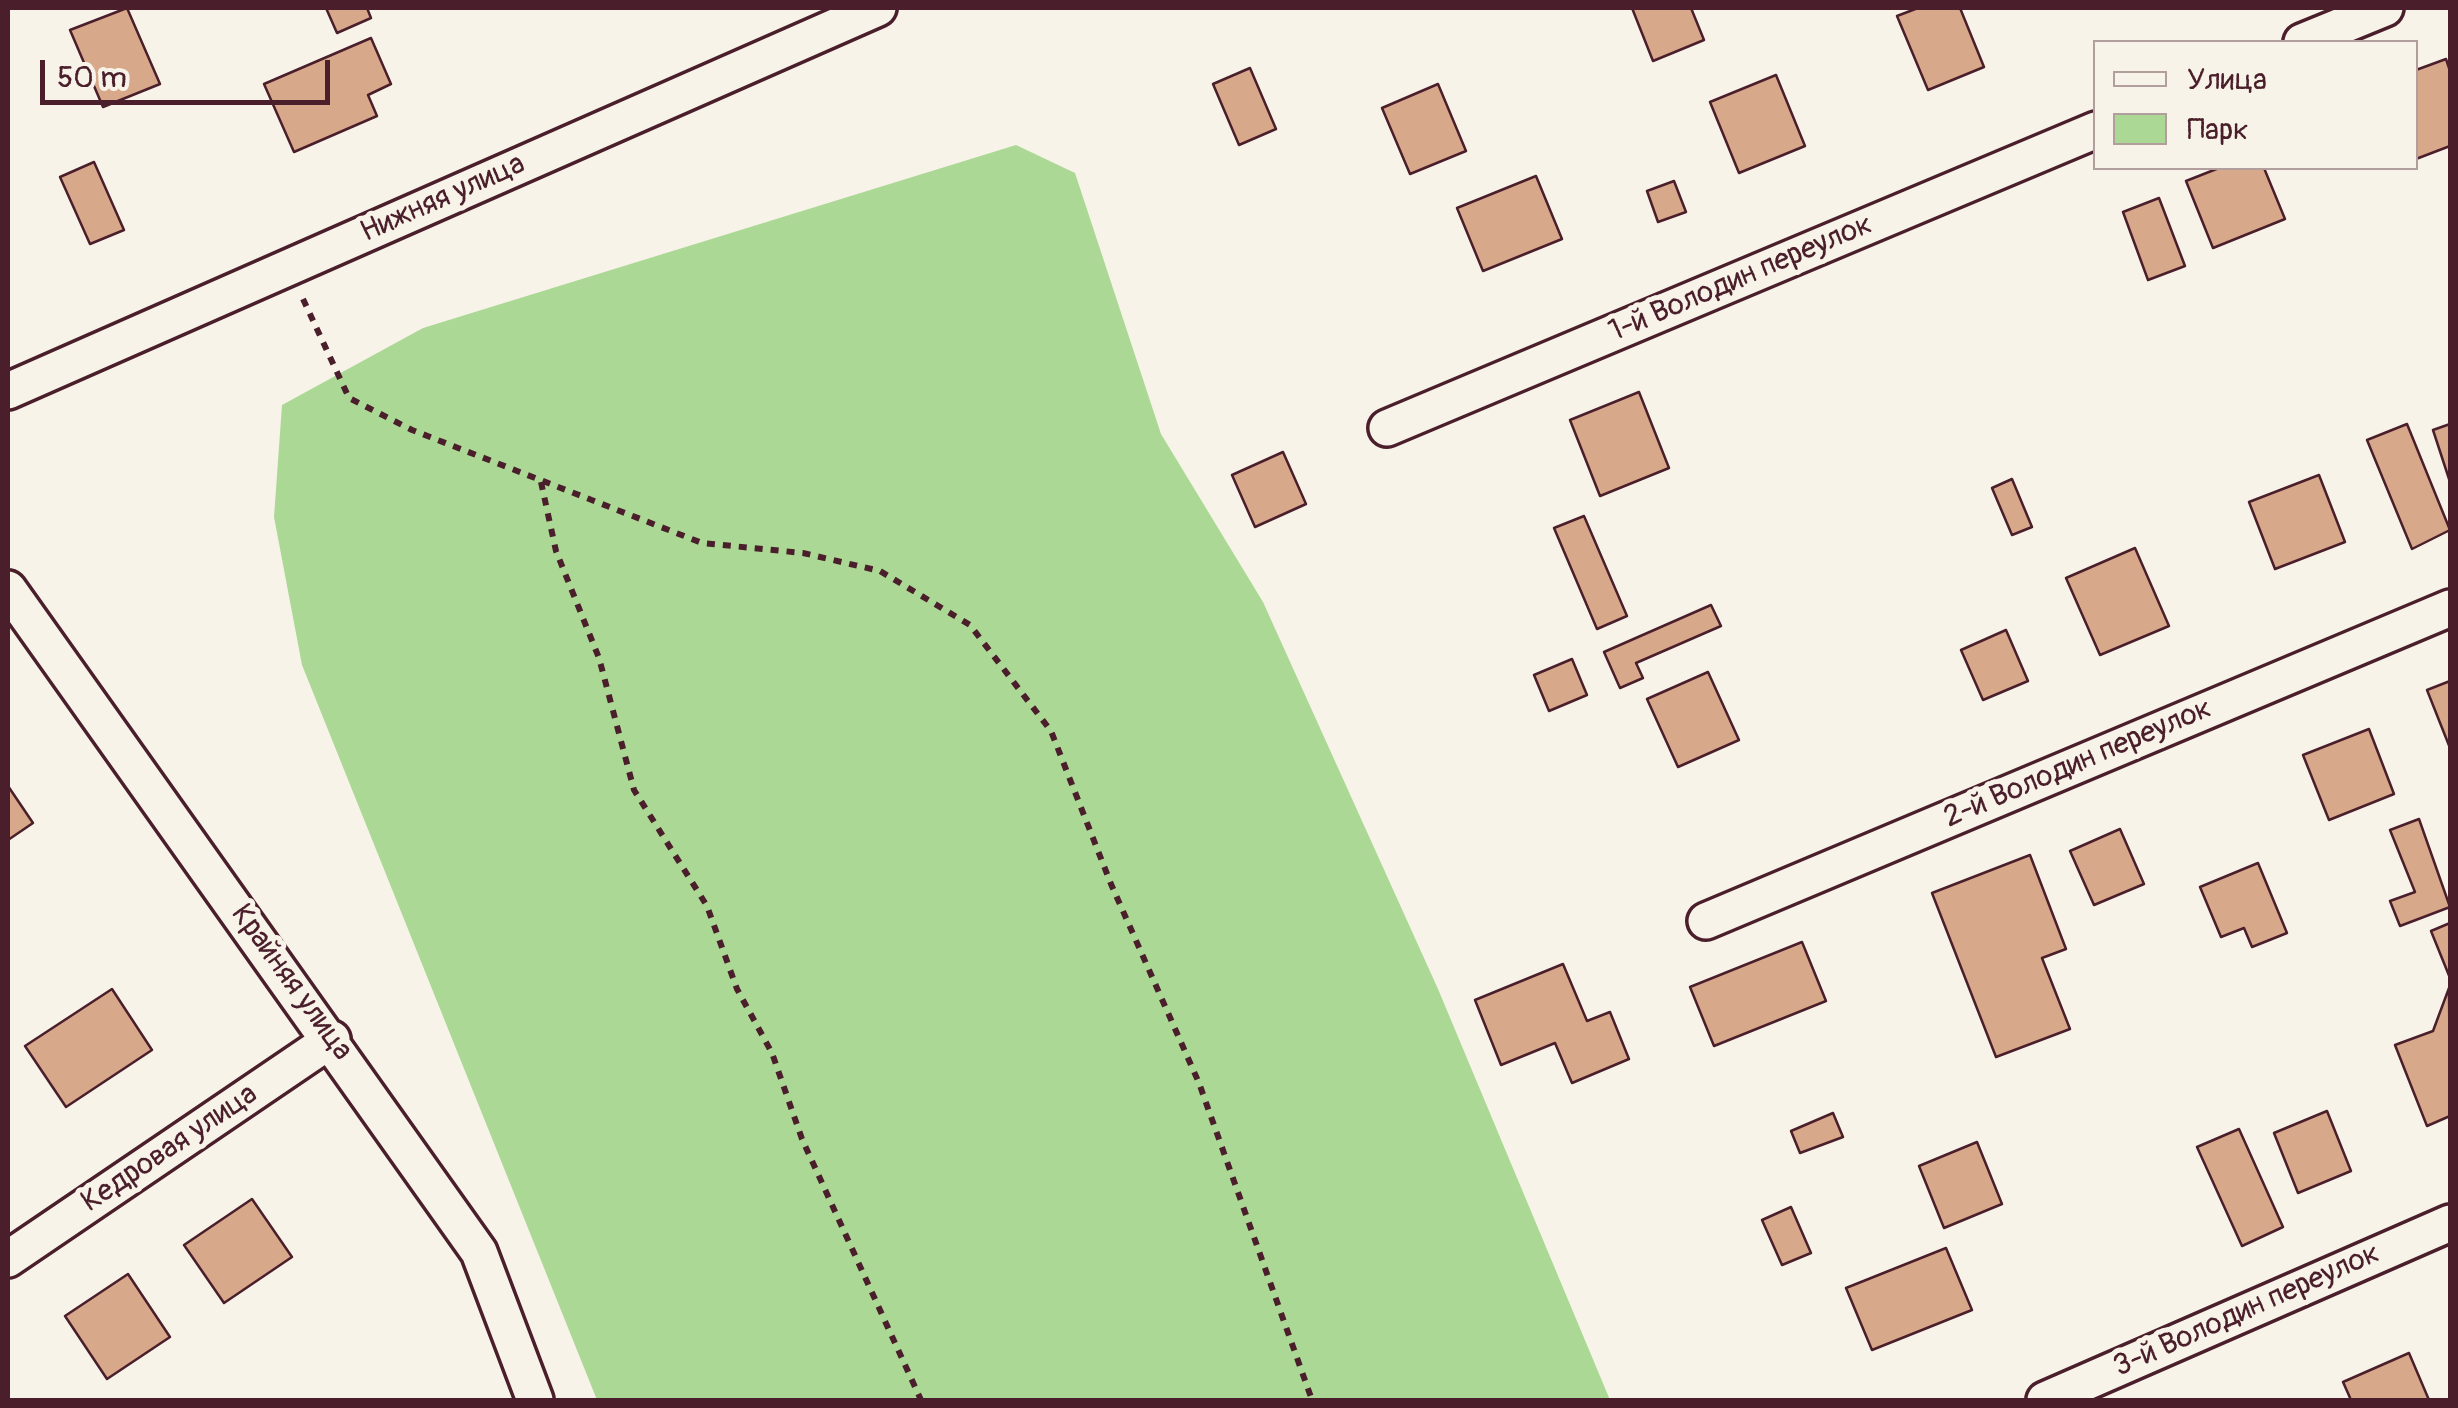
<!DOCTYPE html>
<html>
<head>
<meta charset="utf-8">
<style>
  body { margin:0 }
  #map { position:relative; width:2458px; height:1408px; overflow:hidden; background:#f7f3e8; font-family:Pangolin,sans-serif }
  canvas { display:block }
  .frame { position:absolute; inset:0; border:10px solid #4a1f2b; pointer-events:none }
  .legend { position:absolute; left:2093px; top:40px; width:325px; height:130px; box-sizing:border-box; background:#f7f3e8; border:2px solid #b29e9c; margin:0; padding:12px 18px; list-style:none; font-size:30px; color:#4a1f2b }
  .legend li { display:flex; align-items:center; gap:20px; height:50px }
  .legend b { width:50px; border:2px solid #b29e9c }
  .scale { position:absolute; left:40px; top:60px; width:290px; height:45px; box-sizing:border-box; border:5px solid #4a1f2b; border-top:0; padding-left:12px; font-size:30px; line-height:35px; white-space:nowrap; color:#4a1f2b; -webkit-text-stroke:8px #f7f3e8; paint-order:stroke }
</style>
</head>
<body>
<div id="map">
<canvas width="2458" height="1408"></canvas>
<div class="frame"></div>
<ul class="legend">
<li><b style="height:12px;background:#f7f3e8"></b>Улица</li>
<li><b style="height:28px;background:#acd896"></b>Парк</li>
</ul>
<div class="scale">50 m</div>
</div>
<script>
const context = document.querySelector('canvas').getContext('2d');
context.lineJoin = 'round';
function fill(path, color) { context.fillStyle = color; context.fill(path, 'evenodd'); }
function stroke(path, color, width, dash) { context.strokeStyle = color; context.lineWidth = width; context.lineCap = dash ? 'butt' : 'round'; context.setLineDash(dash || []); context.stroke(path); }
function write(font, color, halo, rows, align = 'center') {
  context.font = font + ' Pangolin,sans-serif'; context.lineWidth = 10; context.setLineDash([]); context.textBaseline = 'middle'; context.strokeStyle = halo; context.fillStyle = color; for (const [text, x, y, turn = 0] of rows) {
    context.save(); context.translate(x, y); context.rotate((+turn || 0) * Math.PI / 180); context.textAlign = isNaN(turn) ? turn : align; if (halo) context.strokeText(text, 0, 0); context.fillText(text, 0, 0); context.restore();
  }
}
const green = new Path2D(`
  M1016,145L1075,173L1161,434L1263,602L1438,989L1610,1400H597L302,665L274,517L282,405L423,328Z`);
const building = new Path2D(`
  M127,8L160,84L103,107L70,30Z
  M326,8H367L371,18L337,33Z
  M1632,8H1691L1704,40L1653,61Z
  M1918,8H1960L1984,67L1928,90L1897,16Z
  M371,38L391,84L368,95L377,116L294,152L264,84Z
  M2446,59L2450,71V146L2416,159V70Z
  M1250,68L1276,129L1239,145L1213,84Z
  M1776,75L1805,146L1739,173L1710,102Z
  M1438,84L1466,151L1410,174L1382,108Z
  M94,162L124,230L90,244L60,177Z
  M2219,168H2264L2285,219L2213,248L2186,181Z
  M1536,176L1562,239L1483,271L1457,208Z
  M1674,181L1686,212L1658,222L1647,191Z
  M2159,198L2185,266L2148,280L2123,212Z
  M1639,392L1669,468L1600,496L1570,420Z
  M2407,424L2450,530L2412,549L2367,440Z
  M2450,424V482L2433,430Z
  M1283,452L1306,504L1255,527L1232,475Z
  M2319,475L2345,542L2275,569L2249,502Z
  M2012,479L2032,527L2012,535L1992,488Z
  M1584,516L1627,616L1597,629L1554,528Z
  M2135,548L2169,626L2100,655L2066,578Z
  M1711,605L1721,626L1636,663L1643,678L1620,688L1604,652Z
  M2006,630L2028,681L1983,700L1961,650Z
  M1572,659L1587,695L1549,711L1534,675Z
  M1708,672L1739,740L1678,767L1647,699Z
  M2450,681V748L2427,690Z
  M2369,729L2394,794L2329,820L2303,755Z
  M8,786L33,823L8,840Z
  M2419,819L2450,907L2400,926L2390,901L2415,892L2390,830Z
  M2120,829L2144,884L2094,905L2070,851Z
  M2030,855L2066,949L2042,958L2070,1029L1996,1057L1932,893Z
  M2258,863L2287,933L2252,947L2244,928L2221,937L2200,887Z
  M2450,923V978L2431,931Z
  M1802,942L1826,1001L1714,1046L1690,987Z
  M1563,964L1587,1021L1610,1012L1629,1059L1572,1083L1555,1043L1501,1065L1475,1000Z
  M2449,988L2450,1116L2427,1126L2395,1045L2433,1031Z
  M112,989L152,1050L66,1107L25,1046Z
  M2327,1111L2351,1171L2298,1193L2274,1133Z
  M1833,1113L1843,1137L1800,1153L1791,1131Z
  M2239,1129L2283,1227L2242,1246L2197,1147Z
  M1977,1142L2002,1204L1944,1228L1919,1166Z
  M252,1199L292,1257L224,1303L184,1245Z
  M1791,1207L1811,1253L1782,1265L1762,1220Z
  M1946,1248L1972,1310L1872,1350L1846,1288Z
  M128,1274L170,1337L107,1379L65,1316Z
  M2409,1353L2429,1400H2351L2343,1382Z`);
const path = new Path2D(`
  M303,299L349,398L412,430L702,543L803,553L880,571L970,625L1051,731L1111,884L1199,1083L1312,1400
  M541,482L556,551L599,658L634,790L707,906L737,989L772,1053L802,1139L921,1400`);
const minor = new Path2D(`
  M2302,42L2385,8
  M8,391L878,8
  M1387,428L2096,130
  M8,589L479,1252L535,1400
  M1706,921L2450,608
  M8,1259L332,1039
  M2045,1400L2450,1223`);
const streetNames = [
  ["Нижняя улица",443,199,-24],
  ["1-й Володин переулок",1741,279,-23],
  ["2-й Володин переулок",2078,764,-23],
  ["Крайняя улица",291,983,54],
  ["Кедровая улица",170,1149,-34],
  ["3-й Володин переулок",2247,1311,-24]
];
fill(green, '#acd896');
fill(building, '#d8a88b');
stroke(building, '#4a1f2b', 2.5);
stroke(minor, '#4a1f2b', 42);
stroke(path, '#4a1f2b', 6, [8, 8]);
stroke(minor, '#f7f3e8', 35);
write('30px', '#4a1f2b', '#f7f3e8', streetNames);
</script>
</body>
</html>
